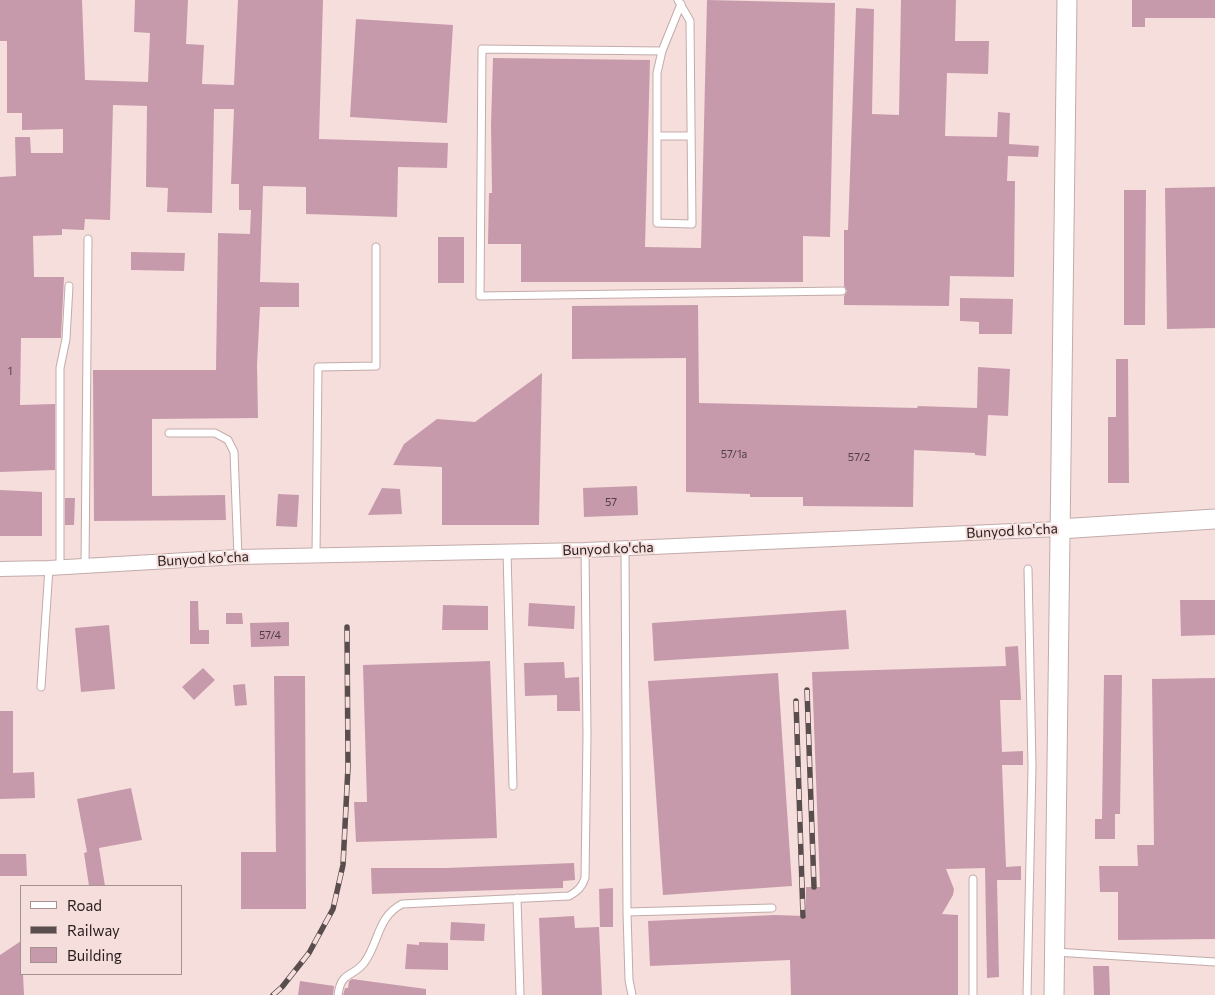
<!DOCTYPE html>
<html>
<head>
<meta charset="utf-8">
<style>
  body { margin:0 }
  #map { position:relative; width:1215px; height:995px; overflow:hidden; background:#f6dedc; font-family:Commissioner,sans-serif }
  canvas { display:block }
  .legend { position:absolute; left:20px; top:885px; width:162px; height:90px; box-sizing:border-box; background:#f6dedc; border:1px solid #a49291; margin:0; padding:6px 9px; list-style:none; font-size:15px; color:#292020 }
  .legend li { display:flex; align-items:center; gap:10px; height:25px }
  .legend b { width:25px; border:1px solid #a49291 }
</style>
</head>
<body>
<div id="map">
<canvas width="1215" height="995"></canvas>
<ul class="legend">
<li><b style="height:6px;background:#fff"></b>Road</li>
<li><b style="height:6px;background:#5a4d4d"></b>Railway</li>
<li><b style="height:14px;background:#c79aab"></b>Building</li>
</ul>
</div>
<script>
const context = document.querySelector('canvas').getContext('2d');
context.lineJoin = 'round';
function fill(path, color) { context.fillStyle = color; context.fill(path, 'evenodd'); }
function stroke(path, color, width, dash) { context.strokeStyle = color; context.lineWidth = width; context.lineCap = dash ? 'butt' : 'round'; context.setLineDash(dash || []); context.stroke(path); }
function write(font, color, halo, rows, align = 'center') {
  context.font = font + ' Commissioner,sans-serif'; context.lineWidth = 4; context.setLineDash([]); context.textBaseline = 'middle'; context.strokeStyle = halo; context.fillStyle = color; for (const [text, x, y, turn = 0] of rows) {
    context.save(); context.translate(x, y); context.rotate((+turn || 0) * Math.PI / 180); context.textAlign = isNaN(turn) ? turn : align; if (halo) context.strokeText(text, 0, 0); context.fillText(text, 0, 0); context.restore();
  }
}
const building = new Path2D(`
  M0,0H82L85,80L148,82L150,33L134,32L135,0H188L186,44L204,45L202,84L234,85L238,0H323L319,139L448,143L447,168L398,167L397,217L306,214V187L263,186L260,282L299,283V307H260L257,365L258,418L152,419V496L225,495L226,520L94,521L93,370H216L218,233L250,234L251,210H239V184H231L234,109H214L212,213L167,212L168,188L146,187L147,106L113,105L110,220L85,219L84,230L62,229V235L33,236L34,277H64L61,338H21L20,405L55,404V470L0,472V177L16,176L15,137H30L31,153H63V129L22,130V113H7V41H0Z
  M707,0L835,3L830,237L803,236V282H521V244H488L489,193H492L491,125L493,58L650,60L645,247L701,248Z
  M901,0H956L955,41H989L988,74L947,73L945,136L997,137L998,112L1010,113L1009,144L1039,146L1038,157L1008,156L1007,181H1015L1014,277L950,276L949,306L844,305V296L847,291L844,286V230H848L856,8L874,9L872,114L899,115Z
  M1132,0H1215V18H1145V27H1132Z
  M356,19L453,25L447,123L350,117Z
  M1215,187V328L1167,329L1165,188Z
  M1124,190H1146L1145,325H1124Z
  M438,237H464V283H438Z
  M131,252L185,253L184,271L131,270Z
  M960,298L1013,299L1012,334H979V322L960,321Z
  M698,305L699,403L917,408L918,406L977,408L978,367L1010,369L1008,416L988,415L986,456L975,455V453L914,450L913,507L803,506V497H750V494L686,492V358L572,359V306Z
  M1116,359H1128L1129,483H1108V417H1116Z
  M542,373L539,525H442V467L393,465L404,444L437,419L475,422Z
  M637,486L638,515L584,517L583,488Z
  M382,488L400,489L402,514L368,515Z
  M0,490L42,492V536H0Z
  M278,494L299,495L297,527L276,526Z
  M65,498H75L74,525H65Z
  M1180,600H1215V635L1181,636Z
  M190,601H198L199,630H209V644H190Z
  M529,603L575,606L574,629L528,626Z
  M443,605L488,606V630H442Z
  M846,610L849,649L654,661L652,623Z
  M226,613H242L243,624H226Z
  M289,622V646L251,647L250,623Z
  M109,625L115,689L81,692L75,628Z
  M1018,646L1021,700H1000L1002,752L1023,751V765H1002L1006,867L1021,866V880H997L999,977L987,978L985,868L946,869L954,889L953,895L942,914L958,915V995H791L790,960L650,966L648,921L775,915L806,916V887H820L812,672L1006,666L1005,647Z
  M490,661L497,838L356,842L354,802H367L363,665Z
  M564,662L565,678L579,677L580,711H557V695L525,696L524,663Z
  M203,668L215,680L194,700L182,687Z
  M778,673L792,886L663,895L648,681Z
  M1104,675H1122L1120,814H1115V839H1095V819H1102Z
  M274,676H305L306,909H241V852H276Z
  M1215,678V939L1118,940V892H1100L1099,866H1138L1137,845H1154L1152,679Z
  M245,684L247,705L235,706L233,685Z
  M0,711H13V773L34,772L35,798L0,799Z
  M131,788L142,840L99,848L105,886H89L84,853L87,852L77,799Z
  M0,854H26L27,876H0Z
  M574,863L575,880L563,881V888L372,894L371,868H446Z
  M613,888V927H600L599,889Z
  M574,916L575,928L599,927L602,995H542L539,918Z
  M451,922L485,924L484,941L450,940Z
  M21,941V974H23L24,995H0V955Z
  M419,942L448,943V970L405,969L407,944L419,945Z
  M1093,966H1109L1110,995H1094Z
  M352,979L426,989V995H343L345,988H348L349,981Z
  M300,981L334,986L333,995H298Z`);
const lane = new Path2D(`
  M678,0L690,21L692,224L657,223V73L662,51L681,4
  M662,51L482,49L480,296L842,291
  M657,136H691
  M169,433H215L228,440L234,452L238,557
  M625,548L627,912L629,980L632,995
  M507,552L513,786
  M316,555L318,367L376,366V247
  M85,566L88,239
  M60,568V368L66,339L69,286
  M41,687L49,568
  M973,879V995
  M517,898L520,995
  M627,912L772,908
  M1055,952L1215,962
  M338,995C341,971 352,978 364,963C379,943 377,917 402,904L569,896C578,891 582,887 585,878L587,735L585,550
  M1027,995L1032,767L1028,569`);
const street = new Path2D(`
  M0,569L49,568L238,557L585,550L1059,529`);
const secondary = new Path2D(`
  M1059,529L1215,519
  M1054,995L1067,0`);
const rail = new Path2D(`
  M807,690L814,887
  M796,701L803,916
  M273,995L282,987L309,953L333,909L343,865L348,767L347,627`);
const numberNames = [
  ["1",10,371],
  ["57/1a",734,454],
  ["57/2",859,457],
  ["57",611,502],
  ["57/4",270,635]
];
const streetNames = [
  ["Bunyod ko'cha",1012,531,-3],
  ["Bunyod ko'cha",608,549,-2],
  ["Bunyod ko'cha",203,559,-3]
];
fill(building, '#c79aab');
stroke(lane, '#c2abaa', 9);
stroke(street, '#c2abaa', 16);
stroke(secondary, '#c2abaa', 21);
stroke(lane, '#fff', 7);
stroke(street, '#fff', 14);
stroke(secondary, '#fff', 19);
stroke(rail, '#5a4d4d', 5.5);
stroke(rail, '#f6dedc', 4, [11]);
write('11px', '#503e43', null, numberNames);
write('14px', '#292020', '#f6dedc', streetNames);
</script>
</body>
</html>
